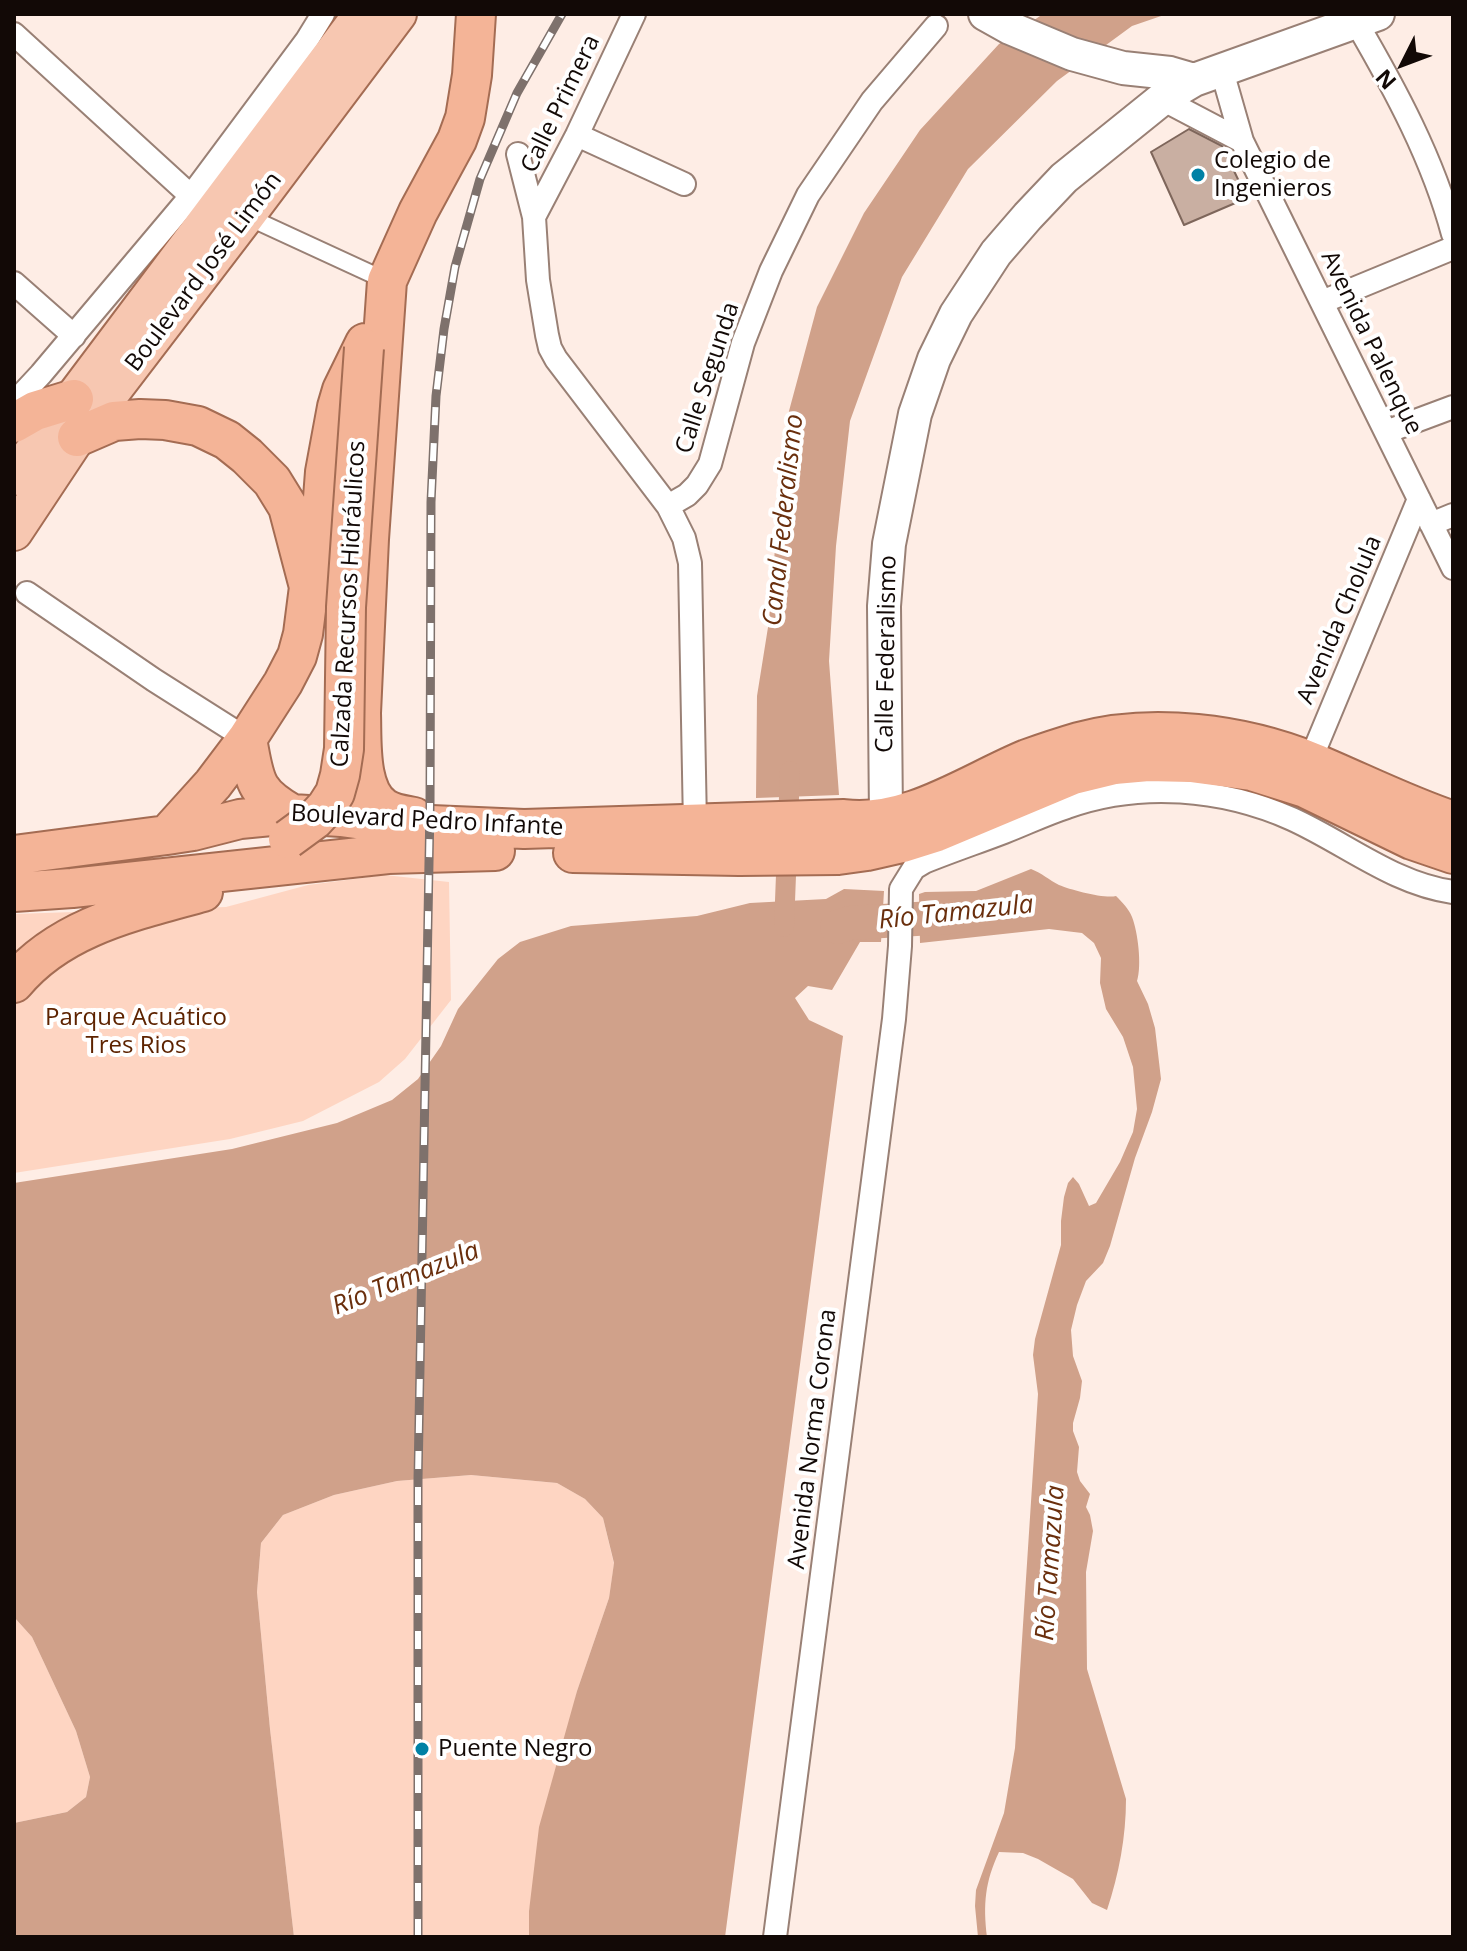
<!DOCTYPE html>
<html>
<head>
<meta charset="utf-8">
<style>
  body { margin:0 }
  #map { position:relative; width:1467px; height:1951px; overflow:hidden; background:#feede5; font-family:"Open Sans",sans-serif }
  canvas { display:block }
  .frame { position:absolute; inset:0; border:16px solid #120906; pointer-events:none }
  .north { position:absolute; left:1363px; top:24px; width:80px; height:80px; -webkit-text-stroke:6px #fff; paint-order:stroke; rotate:228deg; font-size:22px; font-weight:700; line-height:32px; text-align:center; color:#120906 }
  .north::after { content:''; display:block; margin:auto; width:28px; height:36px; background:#120906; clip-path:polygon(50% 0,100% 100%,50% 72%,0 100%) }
</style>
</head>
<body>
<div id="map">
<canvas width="1467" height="1951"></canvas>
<div class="frame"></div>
<div class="north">N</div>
</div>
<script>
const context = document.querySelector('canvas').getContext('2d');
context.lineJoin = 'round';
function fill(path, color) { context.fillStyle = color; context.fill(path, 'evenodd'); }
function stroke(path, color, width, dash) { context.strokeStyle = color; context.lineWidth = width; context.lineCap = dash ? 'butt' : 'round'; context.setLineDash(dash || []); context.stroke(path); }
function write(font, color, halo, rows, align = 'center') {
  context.font = font + ' "Open Sans",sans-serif'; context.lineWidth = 8; context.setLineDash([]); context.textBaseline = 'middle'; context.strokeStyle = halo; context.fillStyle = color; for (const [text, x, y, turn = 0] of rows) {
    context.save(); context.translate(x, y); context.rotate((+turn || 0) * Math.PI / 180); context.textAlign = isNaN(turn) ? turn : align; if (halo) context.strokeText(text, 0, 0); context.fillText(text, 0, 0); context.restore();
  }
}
const green = new Path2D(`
  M385,875L449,882L451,1000L405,1059L379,1082L303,1121L230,1139L14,1173V914L226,907L308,885Z
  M471,1475L557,1483L585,1499L603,1518L614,1564L609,1598L577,1691L529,1911V1937H294L270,1729L257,1592L261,1543L283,1515L334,1495L397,1481Z
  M14,1617L32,1637L76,1731L90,1777L86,1797L67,1812L14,1823Z`);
const water = new Path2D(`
  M1043,14H1167L1132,26L1057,81L968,169L902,277L850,421L836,546L829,661L839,795L756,798L757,696L769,621L780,488L789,411L817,307L864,213L920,130L999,44Z
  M1031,869C1042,873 1049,880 1059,885C1071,890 1105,899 1116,896C1122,902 1129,909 1132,917C1138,932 1142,966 1137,981L1148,1004L1155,1028L1161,1079L1152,1112L1135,1158L1110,1246L1103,1263L1086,1281L1077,1305L1071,1330L1073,1356L1082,1381L1080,1398L1073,1423V1431L1079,1447L1077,1472L1080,1481L1090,1494L1086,1507L1090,1515L1093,1531L1086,1572L1087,1669L1126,1799C1126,1837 1119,1874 1107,1910L1092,1903L1073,1879L1038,1859L1023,1853L999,1852C985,1882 983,1904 987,1937H978L975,1906L976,1890L1004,1813L1015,1748L1038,1394L1033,1355L1035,1339L1061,1245V1221L1064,1197L1068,1183L1073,1177L1079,1184L1089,1206L1096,1203L1120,1162L1133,1132L1137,1109L1133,1067L1123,1037L1106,1009L1100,983L1101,958L1094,943L1082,933L1049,929L920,943L919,894L925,892L976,891Z
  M844,889L884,891L881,942H860L832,990L808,986L795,998L809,1020L843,1036L725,1937H529V1911L539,1827L577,1691L609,1598L614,1563L603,1518L585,1499L557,1483L471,1475L397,1481L334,1495L283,1515L261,1543L257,1592L270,1729L294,1937H14V1823L67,1812L86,1797L90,1777L76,1731L32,1637L14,1617V1183L232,1149L337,1123L392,1100L418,1079L441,1046L458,1009L498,959L520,942L571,926L697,916L750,903L826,899Z`);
const canal = new Path2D(`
  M784,927L790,771`);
const river = new Path2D(`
  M837,927L850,923L949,917L963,914`);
const building = new Path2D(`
  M1189,129L1222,146L1247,198L1184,225L1151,152Z`);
const pedestrian = new Path2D(`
  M246,216L387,281`);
const minor = new Path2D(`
  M1356,22C1395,89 1433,159 1453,234
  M14,34L191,196
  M1222,71L1242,141L1453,568
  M1162,99L1242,141
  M577,135L684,184
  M518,154L534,217L538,280L547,335L550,348L556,359L668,506L684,538L690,563L695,825
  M534,217L577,135L634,14
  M14,283L74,336
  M1322,302L1453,248
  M14,403L41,374L191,196L307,40L323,14
  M1386,432L1453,407
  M668,506L687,495L697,485L710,464L743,343L771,271L808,195L872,101L936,26
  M1431,524L1453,515
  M27,593L154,680L247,739
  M1310,761L1419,499
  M775,1937L894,1019L900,946L901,889L914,868L924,862C951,851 978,842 1004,832C1025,824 1045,814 1067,807C1140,781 1222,788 1292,819C1345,843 1394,884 1453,892`);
const secondary = new Path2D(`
  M985,14L1010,28L1072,54L1123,68L1170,73L1194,80
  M886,817L884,606L889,544L915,414L934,359L956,314L996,253L1028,216L1064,178L1162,99L1194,80L1378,14`);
const primary = new Path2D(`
  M14,477L362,14
  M14,532L77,437L246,216L398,14`);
const trunk = new Path2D(`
  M14,423L35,411L74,399
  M77,437L114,421L140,419L165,420L198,426L227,440L247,456L272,481L288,507L309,587L303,634L297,656L283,683L247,739L213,784L167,835
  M312,573L322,511L325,472L337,407L342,390L365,343
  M247,739C255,780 253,792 292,814
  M414,817C404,815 393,814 384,808C358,791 362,741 361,713L369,539L387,281L418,212L457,140L465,118L472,75L476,14
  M573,853L739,856L838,855L867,851L902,843L937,832L1073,775L1114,765L1148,762L1191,763L1251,771L1305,788L1412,840L1453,854
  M14,855L167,835L193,831L240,819L292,814L341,817L385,823L524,829L844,819C909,827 969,783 1027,759C1044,753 1062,747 1079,742C1152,722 1243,734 1312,762C1360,782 1405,805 1453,821
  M14,892L72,888L388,854L495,851
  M14,983C61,926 135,911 203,892`);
const rail = new Path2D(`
  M418,1937V1479L430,806L431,502L436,396L444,329L455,267L480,179L517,93L562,14`);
const trunkBridge = new Path2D(`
  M288,839L314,820L326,807L335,793L340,775L344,749L346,607L364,348`);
const markers = [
  [1198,175,8,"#0081a5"],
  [422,1749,8,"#0081a5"]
];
const streetNames = [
  ["Calle Primera",561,104,-64],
  ["Boulevard José Limón",204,272,-53],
  ["Avenida Palenque",1371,343,64],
  ["Calle Segunda",708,378,-72],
  ["Calzada Recursos Hidráulicos",349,604,-87],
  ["Avenida Cholula",1340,620,-67],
  ["Calle Federalismo",887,654,-89],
  ["Boulevard Pedro Infante",427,821,3],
  ["Avenida Norma Corona",813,1439,-83]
];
const poiNames = [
  ["Colegio de",1214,161],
  ["Ingenieros",1214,189],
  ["Puente Negro",438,1749]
];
const parkNames = [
  ["Parque Acuático",136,1018],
  ["Tres Rios",136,1046]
];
const waterNames = [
  ["Canal Federalismo",784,520,-84],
  ["Río Tamazula",956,913,-6],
  ["Río Tamazula",406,1279,-22],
  ["Río Tamazula",1051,1563,-86]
];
fill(green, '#fed5c2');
fill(water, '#d0a18a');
stroke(canal, '#d0a18a', 20);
stroke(river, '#d0a18a', 34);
fill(building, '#c9afa2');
stroke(building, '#7e665b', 2);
stroke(pedestrian, '#998075', 20);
stroke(minor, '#998075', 26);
stroke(secondary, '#998075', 36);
stroke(primary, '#a46c53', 40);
stroke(trunk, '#a46c53', 42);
stroke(pedestrian, '#fff', 16);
stroke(minor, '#fff', 22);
stroke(secondary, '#fff', 32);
stroke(primary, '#f7c7b1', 36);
stroke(trunk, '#f4b497', 38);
stroke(rail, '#7e716c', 9);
stroke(rail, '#fff', 6, [18]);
stroke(trunkBridge, '#a46c53', 42, []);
stroke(trunkBridge, '#f4b497', 38);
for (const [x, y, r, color] of markers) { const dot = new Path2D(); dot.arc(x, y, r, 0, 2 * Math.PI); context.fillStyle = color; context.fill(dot); stroke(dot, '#fff', 3); }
write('24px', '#120906', '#fff', streetNames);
write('24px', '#120906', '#fff', poiNames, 'left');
write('24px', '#5d2300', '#fff', parkNames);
write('italic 26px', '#6a2f0d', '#fff', waterNames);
</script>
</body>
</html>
